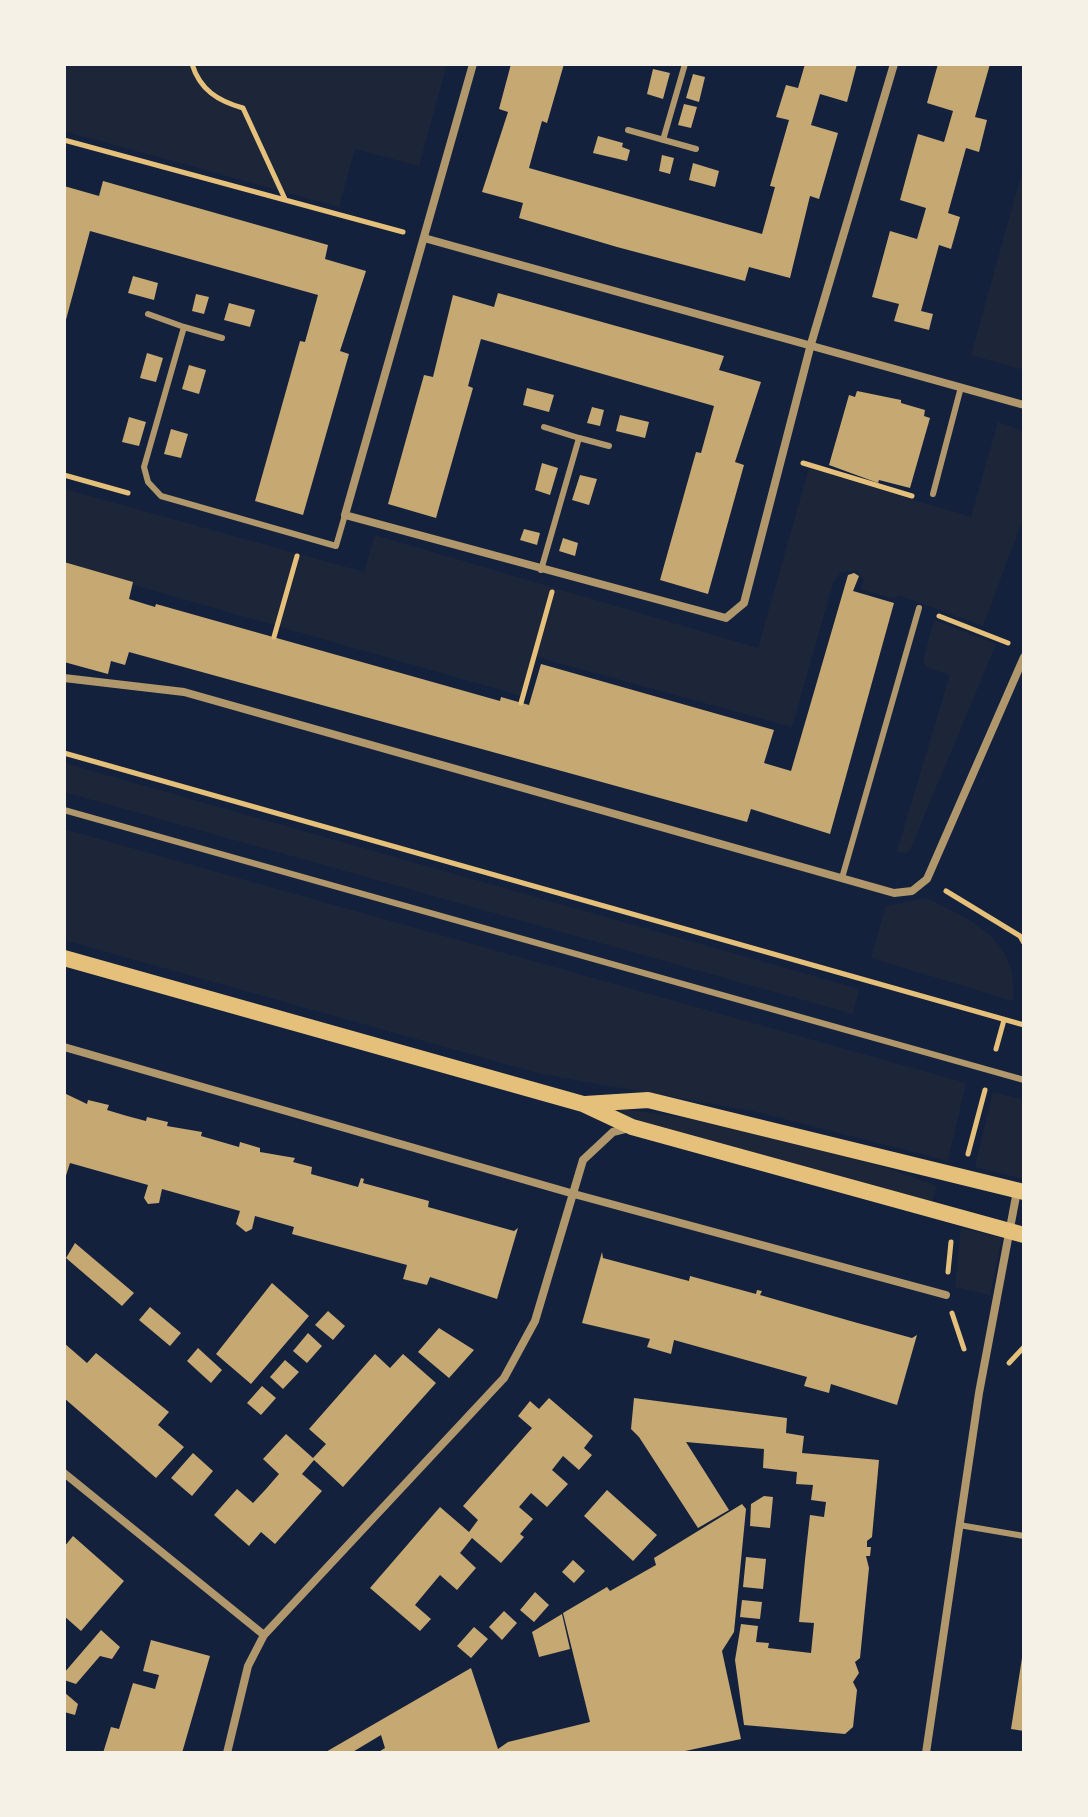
<!DOCTYPE html>
<html>
<head>
<meta charset="utf-8">
<style>
  body { margin:0 }
  #map { position:relative; width:1088px; height:1817px; overflow:hidden; background:#14213d; font-family:"Zilla Slab",serif }
  canvas { display:block }
  .frame { position:absolute; inset:0; border:66px solid #f6f1e7; pointer-events:none }
</style>
</head>
<body>
<div id="map">
<canvas width="1088" height="1817"></canvas>
<div class="frame"></div>
</div>
<script>
const context = document.querySelector('canvas').getContext('2d');
context.lineJoin = 'round';
function fill(path, color) { context.fillStyle = color; context.fill(path, 'evenodd'); }
function stroke(path, color, width, dash) { context.strokeStyle = color; context.lineWidth = width; context.lineCap = dash ? 'butt' : 'round'; context.setLineDash(dash || []); context.stroke(path); }
const green = new Path2D(`
  M68,64H447L419,166L355,149L339,207L64,131V80Z
  M1024,165V370L971,355Z
  M998,422L1024,431V516L983,626L898,595L894,599L861,589L864,580L857,570L841,572L833,583L792,727L533,656L522,696L64,565V489L364,572L375,535L758,648L809,468L971,517Z
  M934,620L996,644L910,850L905,853L897,851L950,675L926,667L923,661Z
  M64,763L859,989L853,1014L64,792Z
  M64,829L966,1083L948,1161L753,1111L541,1074L64,940Z
  M927,898C972,921 1020,940 1013,1001L871,958L886,906Z
  M993,1092L1024,1100V1179L975,1167Z
  M620,1109C727,1121 835,1148 937,1186L932,1202L618,1115Z
  M961,1228L1002,1238L990,1295L955,1287Z`);
const building = new Path2D(`
  M511,64H564L547,123L542,121L529,168L762,234L775,187L770,186L789,120L776,117L786,85L798,88L805,64H857L847,102L820,94L811,125L838,133L819,199L810,196L790,278L749,267L745,281L617,247L519,218L523,203L482,192L508,112L499,109Z
  M938,64H990L975,117L987,120L979,152L966,148L948,213L960,217L951,249L939,245L921,311L933,314L929,330L894,321L899,304L872,297L890,231L917,239L926,208L900,200L918,134L944,142L953,111L927,103Z
  M653,69L670,73L663,99L647,94Z
  M693,74L705,77L699,102L686,98Z
  M684,104L697,107L691,128L678,125Z
  M598,136L623,143L622,147L630,150L627,161L593,153Z
  M662,155L674,158L670,174L659,171Z
  M693,163L719,171L715,187L689,180Z
  M103,181L328,245L325,259L366,271L340,351L349,354L303,515L255,501L300,341L305,342L318,295L90,231L64,327V186L99,196Z
  M133,276L158,283L154,300L128,293Z
  M498,293L724,356L719,370L761,382L735,462L744,465L708,594L660,580L696,452L701,453L714,406L481,339L468,386L473,388L436,518L388,504L424,375L433,377L453,295L494,307Z
  M196,294L209,297L204,314L192,311Z
  M229,303L255,310L250,327L224,320Z
  M147,353L163,358L156,382L140,378Z
  M189,365L206,370L199,394L182,389Z
  M527,388L554,395L549,412L523,405Z
  M857,391L901,400V403L925,410L924,416L930,418L910,488L879,480L878,483L829,465L849,395L855,397Z
  M592,407L604,410L600,426L587,423Z
  M620,415L649,422L645,438L616,431Z
  M129,417L146,422L139,446L122,442Z
  M171,429L188,434L181,458L164,454Z
  M542,463L558,468L550,495L535,490Z
  M580,475L597,479L589,505L572,500Z
  M524,529L540,533L537,545L520,540Z
  M563,538L578,543L575,556L559,551Z
  M64,562L133,582L129,599L155,607L156,604L500,701L501,697L529,705L541,664L774,730L764,763L791,771L848,575L854,573L859,576L853,591L894,603L830,834L751,809L747,822L129,652L125,665L111,661L108,674L64,662Z
  M64,1093L87,1104L88,1100L109,1105L107,1110L127,1116L146,1121L147,1117L168,1122L167,1126L202,1132L201,1136L239,1147L240,1142L260,1148V1152L295,1158L293,1162L312,1167L311,1174L358,1187L361,1178L364,1179L363,1183L429,1201L428,1207L514,1231L518,1228L497,1299L430,1277L427,1285L403,1279L407,1265L292,1234L294,1227L255,1216L252,1229L246,1232L236,1224L240,1211L162,1189L159,1203L148,1204L144,1198L148,1185L70,1163L64,1182Z
  M75,1243L134,1293L122,1306L66,1258Z
  M602,1252L603,1258L689,1281L690,1276L756,1294L757,1290L762,1291L760,1295L854,1322L912,1338L917,1335L897,1405L831,1384L829,1393L804,1386L807,1377L674,1340L671,1354L647,1347L650,1339L582,1323Z
  M272,1283L309,1316L251,1384L216,1354Z
  M150,1307L181,1333L170,1346L139,1320Z
  M328,1311L345,1326L333,1340L315,1325Z
  M439,1328L474,1350L449,1378L418,1352Z
  M308,1333L322,1346L307,1363L293,1351Z
  M64,1343L87,1363L96,1353L169,1412L158,1425L184,1447L156,1478L64,1398Z
  M198,1348L222,1370L211,1383L187,1361Z
  M375,1354L390,1368L403,1354L436,1383L343,1487L314,1460L302,1474L322,1491L275,1544L261,1532L249,1546L214,1515L237,1489L253,1503L266,1489L279,1474L263,1459L286,1434L313,1458L326,1444L309,1429Z
  M285,1360L299,1372L283,1389L270,1377Z
  M262,1386L276,1398L261,1415L247,1403Z
  M549,1398L593,1436L584,1448L592,1455L579,1470L563,1456L552,1470L568,1484L547,1507L531,1493L519,1507L533,1519L520,1534L524,1537L501,1563L472,1538L460,1553L476,1568L457,1590L440,1575L415,1605L431,1619L420,1631L370,1588L440,1507L469,1532L478,1520L463,1506L532,1428L518,1416L530,1401L539,1409Z
  M634,1398L787,1418L786,1433L804,1436L802,1453L879,1460L872,1537L867,1541V1547H871L870,1556H866L869,1568L860,1658L855,1662L859,1673L853,1682L857,1690L853,1727L845,1734L744,1725L735,1660L741,1624L758,1626L756,1642L769,1643L768,1648L811,1653L814,1623L799,1622L805,1560L810,1515L824,1517L826,1502L811,1500L813,1485L796,1484L797,1472L763,1468L764,1449L686,1442L729,1510L698,1528L639,1437L631,1429Z
  M193,1453L213,1471L192,1496L171,1478Z
  M607,1490L657,1535L633,1561L584,1516Z
  M764,1496L773,1497L770,1528L750,1526L751,1504Z
  M742,1504L746,1509L734,1632L722,1651L741,1739L676,1753H377L385,1748L381,1735L351,1753H324L471,1668L498,1749L508,1742L590,1722L563,1613L607,1587L610,1591L656,1565L654,1558Z
  M73,1536L124,1581L81,1631L64,1616V1547Z
  M746,1557L766,1559L763,1589L743,1587Z
  M573,1560L585,1571L574,1583L562,1572Z
  M535,1592L549,1605L534,1622L520,1610Z
  M742,1600L762,1602L760,1619L740,1617Z
  M504,1611L517,1623L502,1640L489,1627Z
  M562,1614L570,1649L539,1657L532,1632Z
  M474,1627L488,1639L471,1658L457,1646Z
  M101,1630L120,1647L112,1659L100,1656L76,1684L64,1680V1673Z
  M151,1640L210,1656L182,1753H103L111,1727L119,1729L133,1683L155,1689L159,1675L143,1671Z
  M1022,1658H1024V1731L1011,1729Z
  M64,1692L78,1704L75,1715L64,1712Z`);
const path = new Path2D(`
  M192,64C200,90 218,101 243,108L285,199
  M64,140L403,232
  M803,463L912,496
  M64,475L128,493
  M939,616L1008,643
  M274,637L297,556
  M521,703L552,592
  M64,753L1024,1025
  M946,891L1020,936L1024,943
  M996,1049L1004,1020
  M968,1154L985,1090
  M948,1272L951,1242
  M952,1313L964,1349
  M1009,1363L1024,1347`);
const service = new Path2D(`
  M628,130L696,149
  M663,140L685,64
  M148,314L184,327L144,467L148,482L161,496L336,546L345,515
  M184,327L222,338
  M579,438L609,446
  M933,494L961,387
  M541,570L579,438L544,427
  M64,810L1024,1080
  M842,878L919,608
  M959,1525L1024,1536`);
const minor = new Path2D(`
  M473,64L345,515L726,618L744,603L811,344L894,64
  M424,238L1024,405
  M64,678L184,692L894,893L912,891L927,879L1024,657
  M64,1047L574,1194L946,1295
  M64,1473L264,1635
  M227,1753L248,1666L264,1635L504,1378L535,1321L583,1160L613,1132L629,1128
  M926,1753L979,1393L1017,1191`);
const secondary = new Path2D(`
  M64,958L583,1104L632,1127L1024,1235
  M585,1104L648,1100L1024,1192`);
fill(green, '#1d2539');
fill(building, '#c6a872');
stroke(path, '#e5c07b', 5);
stroke(service, '#b1986c', 6);
stroke(minor, '#b1986c', 8);
stroke(secondary, '#e5c07b', 16);
</script>
</body>
</html>
